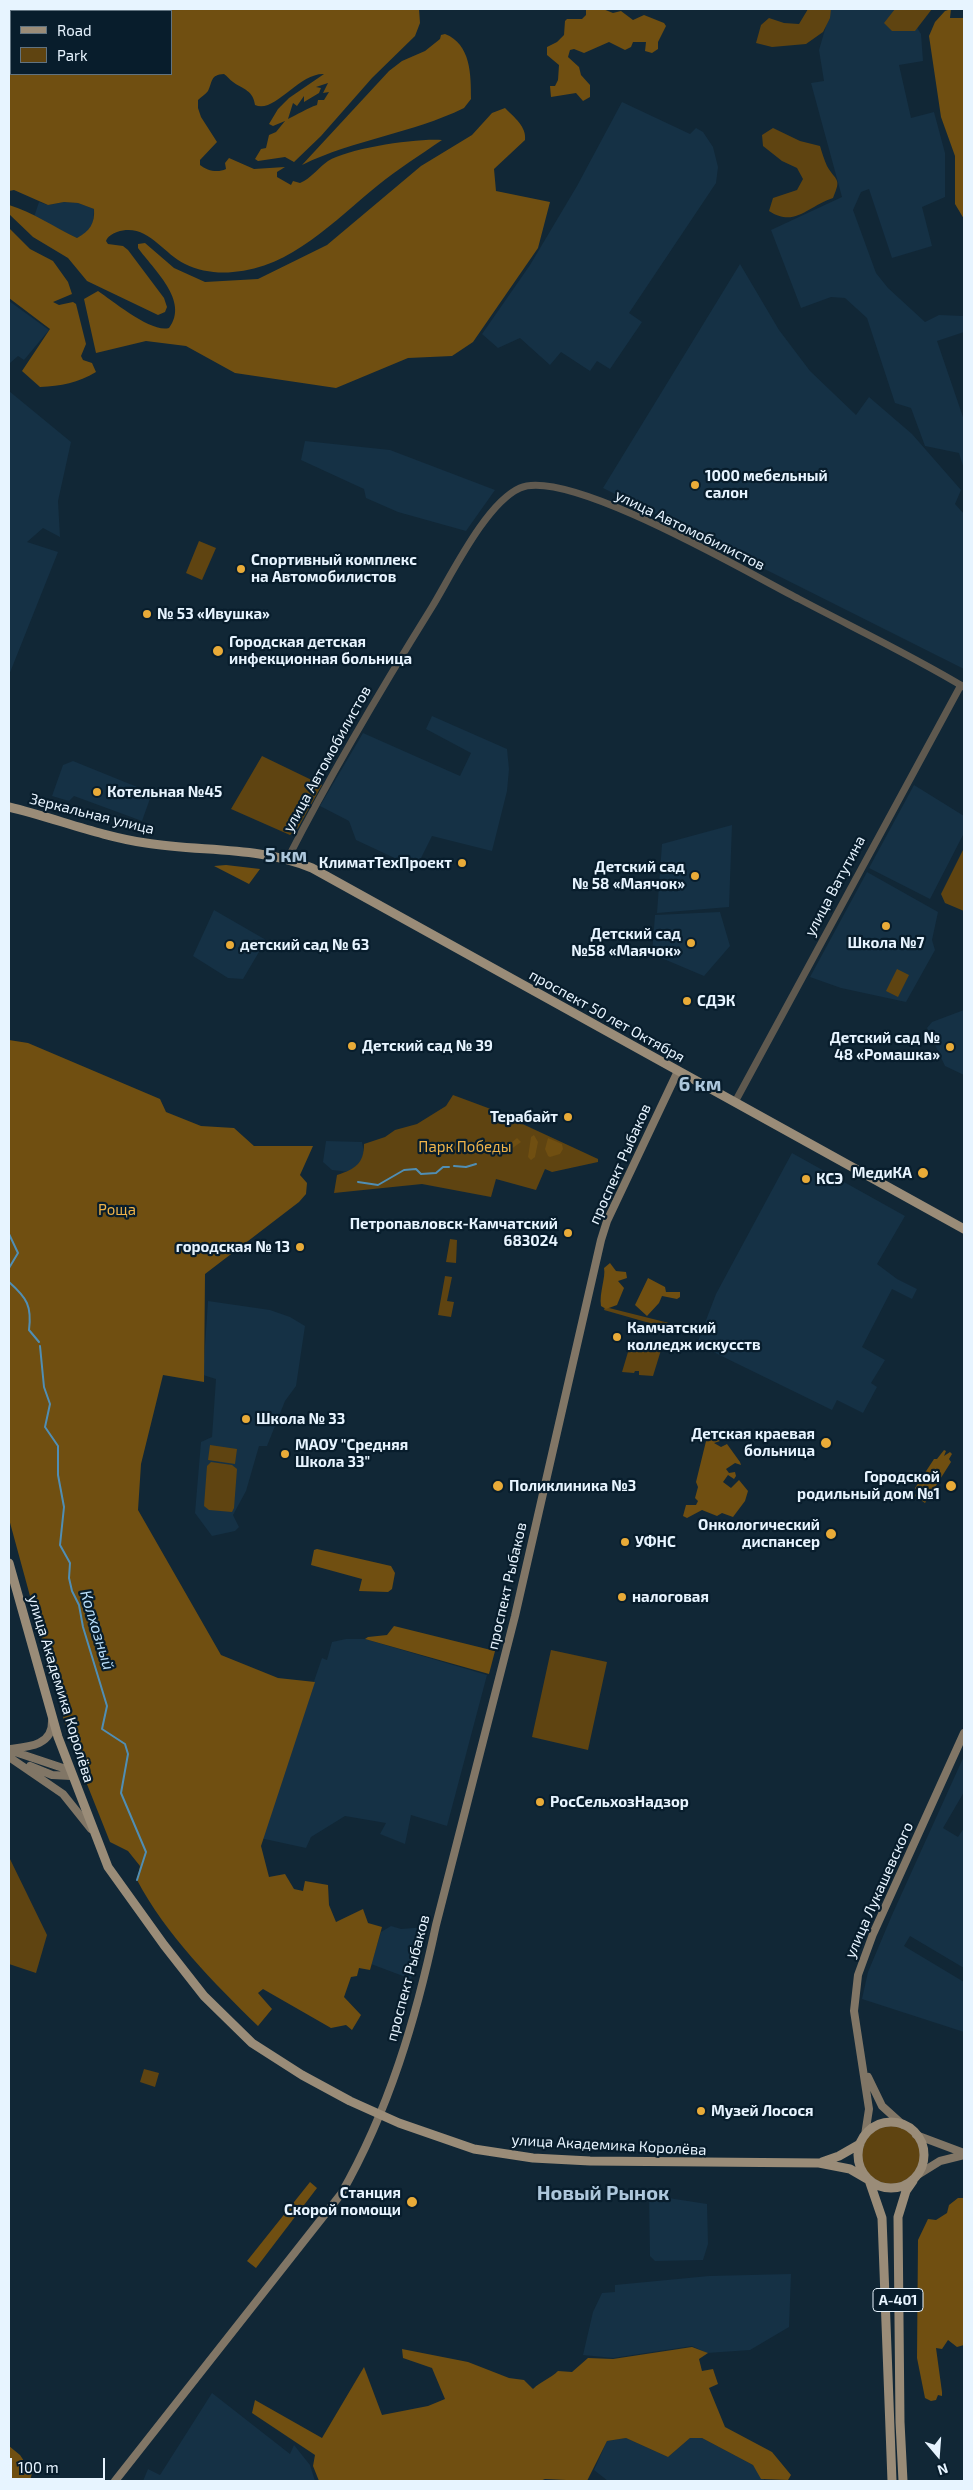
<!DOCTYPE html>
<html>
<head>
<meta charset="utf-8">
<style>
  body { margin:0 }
  #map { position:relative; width:973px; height:2490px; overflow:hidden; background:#112736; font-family:"Exo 2",sans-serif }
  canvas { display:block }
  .frame { position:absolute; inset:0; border:10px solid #e7f4ff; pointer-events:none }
  .legend { position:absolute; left:10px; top:10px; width:162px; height:65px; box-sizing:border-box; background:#081d2c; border:1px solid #617380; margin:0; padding:6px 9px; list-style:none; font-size:15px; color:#e7f4ff }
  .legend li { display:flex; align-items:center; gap:10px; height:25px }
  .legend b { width:25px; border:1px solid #617380 }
  .north { position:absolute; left:913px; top:2430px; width:50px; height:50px; -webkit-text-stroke:4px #081d2c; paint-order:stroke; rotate:162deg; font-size:14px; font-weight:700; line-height:20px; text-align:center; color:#e7f4ff }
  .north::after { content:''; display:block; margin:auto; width:18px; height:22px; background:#e7f4ff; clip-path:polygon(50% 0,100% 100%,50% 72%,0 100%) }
  .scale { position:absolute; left:10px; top:2458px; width:95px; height:22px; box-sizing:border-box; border:2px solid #e7f4ff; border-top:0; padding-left:6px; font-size:15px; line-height:18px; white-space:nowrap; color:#e7f4ff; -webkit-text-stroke:4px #081d2c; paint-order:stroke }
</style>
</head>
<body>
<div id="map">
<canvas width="973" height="2490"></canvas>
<div class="frame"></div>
<ul class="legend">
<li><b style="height:6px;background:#9a8c78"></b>Road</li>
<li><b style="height:14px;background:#5f4411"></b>Park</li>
</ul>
<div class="north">N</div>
<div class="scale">100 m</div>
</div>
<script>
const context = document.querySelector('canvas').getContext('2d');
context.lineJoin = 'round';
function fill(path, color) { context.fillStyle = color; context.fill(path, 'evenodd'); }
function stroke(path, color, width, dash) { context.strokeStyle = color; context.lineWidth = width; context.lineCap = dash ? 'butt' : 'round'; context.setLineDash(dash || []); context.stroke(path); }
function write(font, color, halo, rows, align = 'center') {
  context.font = font + ' "Exo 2",sans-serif'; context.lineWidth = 4.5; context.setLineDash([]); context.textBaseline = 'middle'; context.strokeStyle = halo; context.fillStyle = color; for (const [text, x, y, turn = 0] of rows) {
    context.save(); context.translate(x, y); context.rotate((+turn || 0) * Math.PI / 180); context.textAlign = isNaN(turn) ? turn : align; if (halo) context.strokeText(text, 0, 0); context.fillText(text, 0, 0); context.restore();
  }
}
const built = new Path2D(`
  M831,9H905L921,34L923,61L899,65L911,118L934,112L945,153V197L922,207L932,246L892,258L869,189L861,192L853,210L876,273L888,288L925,322L939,315L964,316V332L937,341L964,420V469L959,453L925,446L911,408L895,403L867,318L845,298L831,297L801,308L771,230L842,197L811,83L824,81L819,50Z
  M622,102L690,134L696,128L703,132L713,147L718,167L716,183L629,313L642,322L610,369L597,361L590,371L561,352L550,365L520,338L498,348L482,334L530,265L577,186Z
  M39,202L48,205L64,202L78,203L94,209L93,224L86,233L77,238L34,217Z
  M740,264L779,330L810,371L856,415L869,397L912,434L961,490L955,504L964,514V669L603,488Z
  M9,301L49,330L24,360L18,356L10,363Z
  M9,391L71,442L58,501L60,537L43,528L27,542L58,552L9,675Z
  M305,441L390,450L495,490L466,531L398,512L366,498L364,489L301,460Z
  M432,716L507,749L509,769L507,791L492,851L432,836L416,868L356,840L349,821L320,806L363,733L460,776L471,753L426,729Z
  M73,761L152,793L142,821L74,796L69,801L52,796L63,765Z
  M914,785L964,816V833L930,899L869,868Z
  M732,825L729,907L657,913L662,844Z
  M867,872L938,912L932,940L935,950L906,1002L841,988L810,977Z
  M214,910L266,940L243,979L228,978L193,956Z
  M720,912L730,946L704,976L652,954L655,915Z
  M964,1010V1075L945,1066L927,1028L932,1022Z
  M326,1141L362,1142L364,1153L361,1163L349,1172L332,1170L323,1162Z
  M792,1153L905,1216L877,1264L897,1279L917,1289L912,1299L892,1289L862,1347L885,1360L871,1383L877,1387L863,1413L837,1400L832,1410L697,1344L716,1294Z
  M208,1301L270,1310L290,1317L305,1326L296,1386L285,1401L267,1446H259L246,1491L233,1515L239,1527L235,1531L212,1536L195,1513L201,1442L212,1437L216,1379L203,1375Z
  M346,1639H365L487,1675L447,1826L411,1815L405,1844L380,1834L386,1823L345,1816L311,1837L306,1848L260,1838L322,1658L327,1660L332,1642Z
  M964,1756V1792L943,1828L958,1837L964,1828V1968L910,1936L904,1946L964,1982V2032L862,1999L868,1972L892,1915Z
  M391,1926L401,1929L427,1927L411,1979L371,1964L381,1932Z
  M649,2195L707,2204L708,2244L703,2260L655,2261L650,2256Z
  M791,2274L789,2327L750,2350L707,2353L692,2346L613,2358L583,2355L593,2312L602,2293L615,2292V2285L709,2276Z
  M212,2393L290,2454L294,2445L310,2465L315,2481H143L148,2469L160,2475Z
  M626,2438L668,2457L690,2438H702L753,2465L765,2481H608L594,2470L607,2441Z`);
const green = new Path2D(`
  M808,9H831L830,18L823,32L806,44L772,47L756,43L761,25L769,18L784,23L799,24Z
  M895,9H932L915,31H892L884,23Z
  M773,128L800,141L820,146C822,153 824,159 827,166C836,182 842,177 833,198C808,206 795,228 769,211L773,198L797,190L803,179L797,168L782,161L763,146L762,135Z
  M199,541L216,548L202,580L186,573Z
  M262,756L322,785L298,828L290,835L231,809Z
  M964,848V911L945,903L941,894Z
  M897,969L909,975L898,997L886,991Z
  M453,1095L488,1108L598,1159V1162L552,1172L545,1169L536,1190L496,1179L491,1197L422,1184L334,1193L337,1175C355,1169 364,1164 364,1144L385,1137L395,1130L417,1124L446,1106Z
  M450,1239L457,1240L456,1263L446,1262Z
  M445,1276L452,1277L447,1301L454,1302L451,1317L438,1315Z
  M605,1307L669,1323L667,1328L604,1310Z
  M631,1342L661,1350L653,1376L639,1375V1371H635L634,1373L622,1372Z
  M210,1445L237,1449L235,1464L208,1460Z
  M211,1462L232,1465L237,1469L234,1508L232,1512L209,1510L204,1506L207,1466Z
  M551,1650L607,1662L588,1750L532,1737Z
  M9,1857L47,1935L36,1973L9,1964Z
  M144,2069L159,2073L155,2087L140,2082Z
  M862 2155a29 29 0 1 1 58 0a29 29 0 1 1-58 0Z`);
const forest = new Path2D(`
  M9,9H419L420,23L415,36L372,78L321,136L294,162L285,157L258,161L255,159L261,149L266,148L269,135L276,132L285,121L273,126L269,124L278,109L289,98L324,74C298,73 275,114 255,105C253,90 244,90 233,82C230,80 227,76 224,74C210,75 213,81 208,91C206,94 201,97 198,100V108L201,117L217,142L200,160V165C207,171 218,173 226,169L225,163L229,158L254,169L285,167L277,172V177L291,185L293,181L300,183L304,181C313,176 319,167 328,161C349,148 417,138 442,140C420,155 398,169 377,186C335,220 291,268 233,272C218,274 199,271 185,264C162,253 147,222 117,232C112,234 108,236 106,241L108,244L123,246L128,250L164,298L167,307L165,312L158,315L87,281L68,258L33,237L9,214V205C32,212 54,227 77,238C90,231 95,223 94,209L78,203L64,202L48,205L14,190L9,191ZM11,11H171V74H11ZM328,83L323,93L329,92L324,100H318L317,105C307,108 297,115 288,119L293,103L297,106L304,96V102L319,93L321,88L316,87Z
  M586,9H603L613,13L621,11L633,20L644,15L664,23L666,26L658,42V49L652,53L645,51L646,42H633L631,47L625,50L609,42L584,53L574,49L570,50L568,57L579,67L581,75L590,85V97L583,101L576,93L551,97L550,86H555L558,80L559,65L547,55V47L557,42L564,35L565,21L567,19H582L586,15Z
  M951,9L950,18H964V219L955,204V156L941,117L929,36L935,22L945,11Z
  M445,34C471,44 471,75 471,99L464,108C411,134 355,139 302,165L389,71L402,61L425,51L440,39L441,35Z
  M505,108C514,117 527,127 525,140L494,169L496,191L550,202L538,248L473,342L452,356L408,358L336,388L235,373L186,346L146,341L96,353L84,299L98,291C113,301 151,333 169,328C190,301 153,269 138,248V244L145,243L174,268L205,282L258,279L327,245L421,166L472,135L492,113Z
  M9,228L30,249L53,261L68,282L72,294L53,302L59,305L73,302L76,304L86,344L81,356L83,360L92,363L96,372C78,383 61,386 40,387L22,371L50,329L9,298Z
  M226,865L260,869L249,884L214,866Z
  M9,1040L28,1043L160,1099L166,1112L201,1126L234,1128L254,1146H313L300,1175L307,1183L306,1194L299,1202L205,1274L204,1382L163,1375L141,1464L138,1510L221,1655L278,1678L315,1682L261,1846L269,1877L285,1874L294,1889L303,1891L305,1881L328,1885L329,1905L336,1922L363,1909L368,1923L382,1927L370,1970L359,1968L357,1976L351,1977L344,1997L361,2015L352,2030L346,2025L331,2028L263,1989L258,1993L272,2009L258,2026C214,1983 166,1935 137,1880L140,1866L128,1851L110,1842L69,1739L9,1519Z
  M534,1135L538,1142L535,1157L531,1160L528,1157L531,1137Z
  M517,1138L521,1142L504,1154L497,1149L499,1141L510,1144Z
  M548,1138L562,1144L563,1149L560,1154L550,1157L548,1156L545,1149Z
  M610,1263L616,1271L626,1272L627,1278L618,1281L624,1288L617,1305L606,1309L601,1306C599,1293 606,1277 604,1268Z
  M648,1278L665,1287L666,1292H680V1297L677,1299L662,1296L659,1303L647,1316L635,1305Z
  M708,1433L722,1435L720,1441L714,1443L721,1447L727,1444L740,1462L741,1465L735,1463L726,1469L729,1473L735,1472L736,1476L734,1479L728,1475L723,1482L731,1488L739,1480L748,1491L745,1501L733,1517L722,1513L717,1516L702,1510L687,1518L683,1516L686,1505H696L698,1501L695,1498L698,1487L696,1482Z
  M944,1450L946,1451L944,1456L950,1452L952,1454L949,1459L951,1462L925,1503L915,1496L917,1491L915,1488L934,1459H937Z
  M317,1549L391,1566L395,1573L392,1589L388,1592L359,1591L362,1579L311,1565L314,1550Z
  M394,1626L495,1651L489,1674L365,1639L368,1637L387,1635Z
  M310,2182L317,2188L256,2268L247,2261Z
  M958,2198H964V2345L957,2347L948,2340L942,2349L936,2348L942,2392V2396L938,2395L936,2400L931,2401L925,2398L917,2358L918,2240L928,2219L936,2220L947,2213L949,2205Z
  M692,2347L708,2353L699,2359L702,2371L713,2369L718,2384L709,2388L725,2427L772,2452L791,2475L788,2480L761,2479L753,2465L702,2438H690L668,2457L626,2438L607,2441L587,2481L545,2479L540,2481H319L313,2466L315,2455L252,2413L255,2400L322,2438L364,2367L382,2415L428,2406L445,2399L432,2368L403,2358L402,2349L468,2362L509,2378L524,2380L533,2389C541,2381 550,2379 558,2371L572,2372L588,2358L613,2359Z
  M9,2446L20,2455L32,2473L30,2481H9Z`);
const stream = new Path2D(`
  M454,1166L466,1167L476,1164
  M358,1182L378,1185L404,1170L416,1169L421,1174L436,1173L443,1167H449
  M9,1234L18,1253L9,1268
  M9,1282C27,1298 32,1306 29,1330L39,1342
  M40,1346L44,1387L50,1404L45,1427L58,1446V1475L64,1507L60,1545L70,1563L69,1578L72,1591L79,1605L83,1627L107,1706L102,1729L125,1744L128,1754L121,1793L146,1852L137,1880`);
const tertiary = new Path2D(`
  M288,858C332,772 381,689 432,607C452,574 486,503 520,488C568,467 750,574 799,599C854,628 911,655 964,687
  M735,1102L961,685`);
const secondary = new Path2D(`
  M9,1749C27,1747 53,1746 52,1721
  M9,1750L69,1770
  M9,1757L63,1794L91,1829
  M30,1766L52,1775L71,1776
  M868,2077L882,2106L903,2125
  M865,2135L869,2109L854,2011L858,1975L873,1934L964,1733
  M916,2135L964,2153
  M919,2174L940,2161L964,2155
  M115,2481L341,2194C389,2110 416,2019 436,1925L515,1616L601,1240L607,1221L678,1071`);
const primary = new Path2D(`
  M9,807C55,818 99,836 146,843C201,852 260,846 312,868L964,1229
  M9,1563L58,1737L108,1867L164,1945L204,1996L252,2043L302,2075L350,2101L399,2123L474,2149L533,2158L590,2161L819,2163L850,2169L869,2180
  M858 2155a33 33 0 1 1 66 0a33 33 0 1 1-66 0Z
  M822,2162L839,2156L860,2144
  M869,2180L882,2218L892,2481
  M903,2481L900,2422L898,2217L906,2191L913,2181`);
const markers = [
  [695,485,5,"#e9ab38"],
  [241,569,5,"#e9ab38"],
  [147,614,5,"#e9ab38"],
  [218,651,6,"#e9ab38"],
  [97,792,5,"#e9ab38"],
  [462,863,5,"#e9ab38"],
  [695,876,5,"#e9ab38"],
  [886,926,5,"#e9ab38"],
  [691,943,5,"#e9ab38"],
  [230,945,5,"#e9ab38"],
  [687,1001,5,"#e9ab38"],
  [352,1046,5,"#e9ab38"],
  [950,1047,5,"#e9ab38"],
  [568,1117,5,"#e9ab38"],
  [923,1173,6,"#e9ab38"],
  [806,1179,5,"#e9ab38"],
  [568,1233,5,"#e9ab38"],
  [300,1247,5,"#e9ab38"],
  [617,1337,5,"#e9ab38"],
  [246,1419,5,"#e9ab38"],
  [826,1443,6,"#e9ab38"],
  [285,1454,5,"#e9ab38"],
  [498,1486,6,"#e9ab38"],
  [951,1486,6,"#e9ab38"],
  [831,1534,6,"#e9ab38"],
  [625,1542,5,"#e9ab38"],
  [622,1597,5,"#e9ab38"],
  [540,1802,5,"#e9ab38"],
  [701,2111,5,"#e9ab38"],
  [412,2202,6,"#e9ab38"]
];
const shields = [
  [898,2300,50]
];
const shieldNames = [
  ["А-401",898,2300]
];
const poiNames = [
  ["1000 мебельный",705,476],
  ["салон",705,493],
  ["Спортивный комплекс",251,560],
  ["на Автомобилистов",251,577],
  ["№ 53 «Ивушка»",157,614],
  ["Городская детская",229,642],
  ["инфекционная больница",229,659],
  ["Котельная №45",107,792],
  ["КлиматТехПроект",452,863,"right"],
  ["Детский сад",685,867,"right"],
  ["№ 58 «Маячок»",685,884,"right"],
  ["Детский сад",681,934,"right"],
  ["№58 «Маячок»",681,951,"right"],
  ["Школа №7",886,943,"center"],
  ["детский сад № 63",240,945],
  ["СДЭК",697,1001],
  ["Детский сад №",940,1038,"right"],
  ["48 «Ромашка»",940,1055,"right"],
  ["Детский сад № 39",362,1046],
  ["Терабайт",558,1117,"right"],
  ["МедиКА",912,1173,"right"],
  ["КСЭ",816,1179],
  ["Петропавловск-Камчатский",558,1224,"right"],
  ["683024",558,1241,"right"],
  ["городская № 13",290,1247,"right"],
  ["Камчатский",627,1328],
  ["колледж искусств",627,1345],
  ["Школа № 33",256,1419],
  ["Детская краевая",815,1434,"right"],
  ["больница",815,1451,"right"],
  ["МАОУ \"Средняя",295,1445],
  ["Школа 33\"",295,1462],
  ["Городской",940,1477,"right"],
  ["родильный дом №1",940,1494,"right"],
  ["Поликлиника №3",509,1486],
  ["Онкологический",820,1525,"right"],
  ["диспансер",820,1542,"right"],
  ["УФНС",635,1542],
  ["налоговая",632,1597],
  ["РосСельхозНадзор",550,1802],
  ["Музей Лосося",711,2111],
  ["Станция",401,2193,"right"],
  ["Скорой помощи",401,2210,"right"]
];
const streetNames = [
  ["улица Автомобилистов",690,530,26],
  ["улица Автомобилистов",327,759,-61],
  ["Зеркальная улица",92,814,14],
  ["улица Ватутина",835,886,-62],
  ["проспект 50 лет Октября",607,1016,29],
  ["проспект Рыбаков",620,1164,-66],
  ["проспект Рыбаков",507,1586,-77],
  ["улица Академика Королёва",61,1689,73],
  ["улица Лукашевского",879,1890,-66],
  ["проспект Рыбаков",408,1978,-75],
  ["улица Академика Королёва",609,2145,3]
];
const parkNames = [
  ["Парк Победы",465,1147],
  ["Роща",117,1210]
];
const waterNames = [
  ["Колхозный",97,1630,73]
];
const districtNames = [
  ["5 км",286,855],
  ["6 км",700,1084],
  ["Новый Рынок",603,2193]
];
fill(built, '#153145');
fill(green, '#5f4411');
fill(forest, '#704f11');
stroke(stream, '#508eb4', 2);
stroke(tertiary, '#5f594f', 7);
stroke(secondary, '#817666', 8);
stroke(primary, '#9a8c78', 9);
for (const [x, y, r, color] of markers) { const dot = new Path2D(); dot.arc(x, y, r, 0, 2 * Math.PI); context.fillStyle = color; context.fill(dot); stroke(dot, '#081d2c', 2); }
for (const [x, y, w] of shields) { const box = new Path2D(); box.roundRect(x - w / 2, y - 11.5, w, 23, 4); context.fillStyle = '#081d2c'; context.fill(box); stroke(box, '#e7f4ff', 1); }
write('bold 14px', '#e7f4ff', null, shieldNames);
write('bold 15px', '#e7f4ff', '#081d2c', poiNames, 'left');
write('15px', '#e7f4ff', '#081d2c', streetNames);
write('15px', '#efb34a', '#081d2c', parkNames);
write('italic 16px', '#b6dbf7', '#081d2c', waterNames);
write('bold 20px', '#adc7dc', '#081d2c', districtNames);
</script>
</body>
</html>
